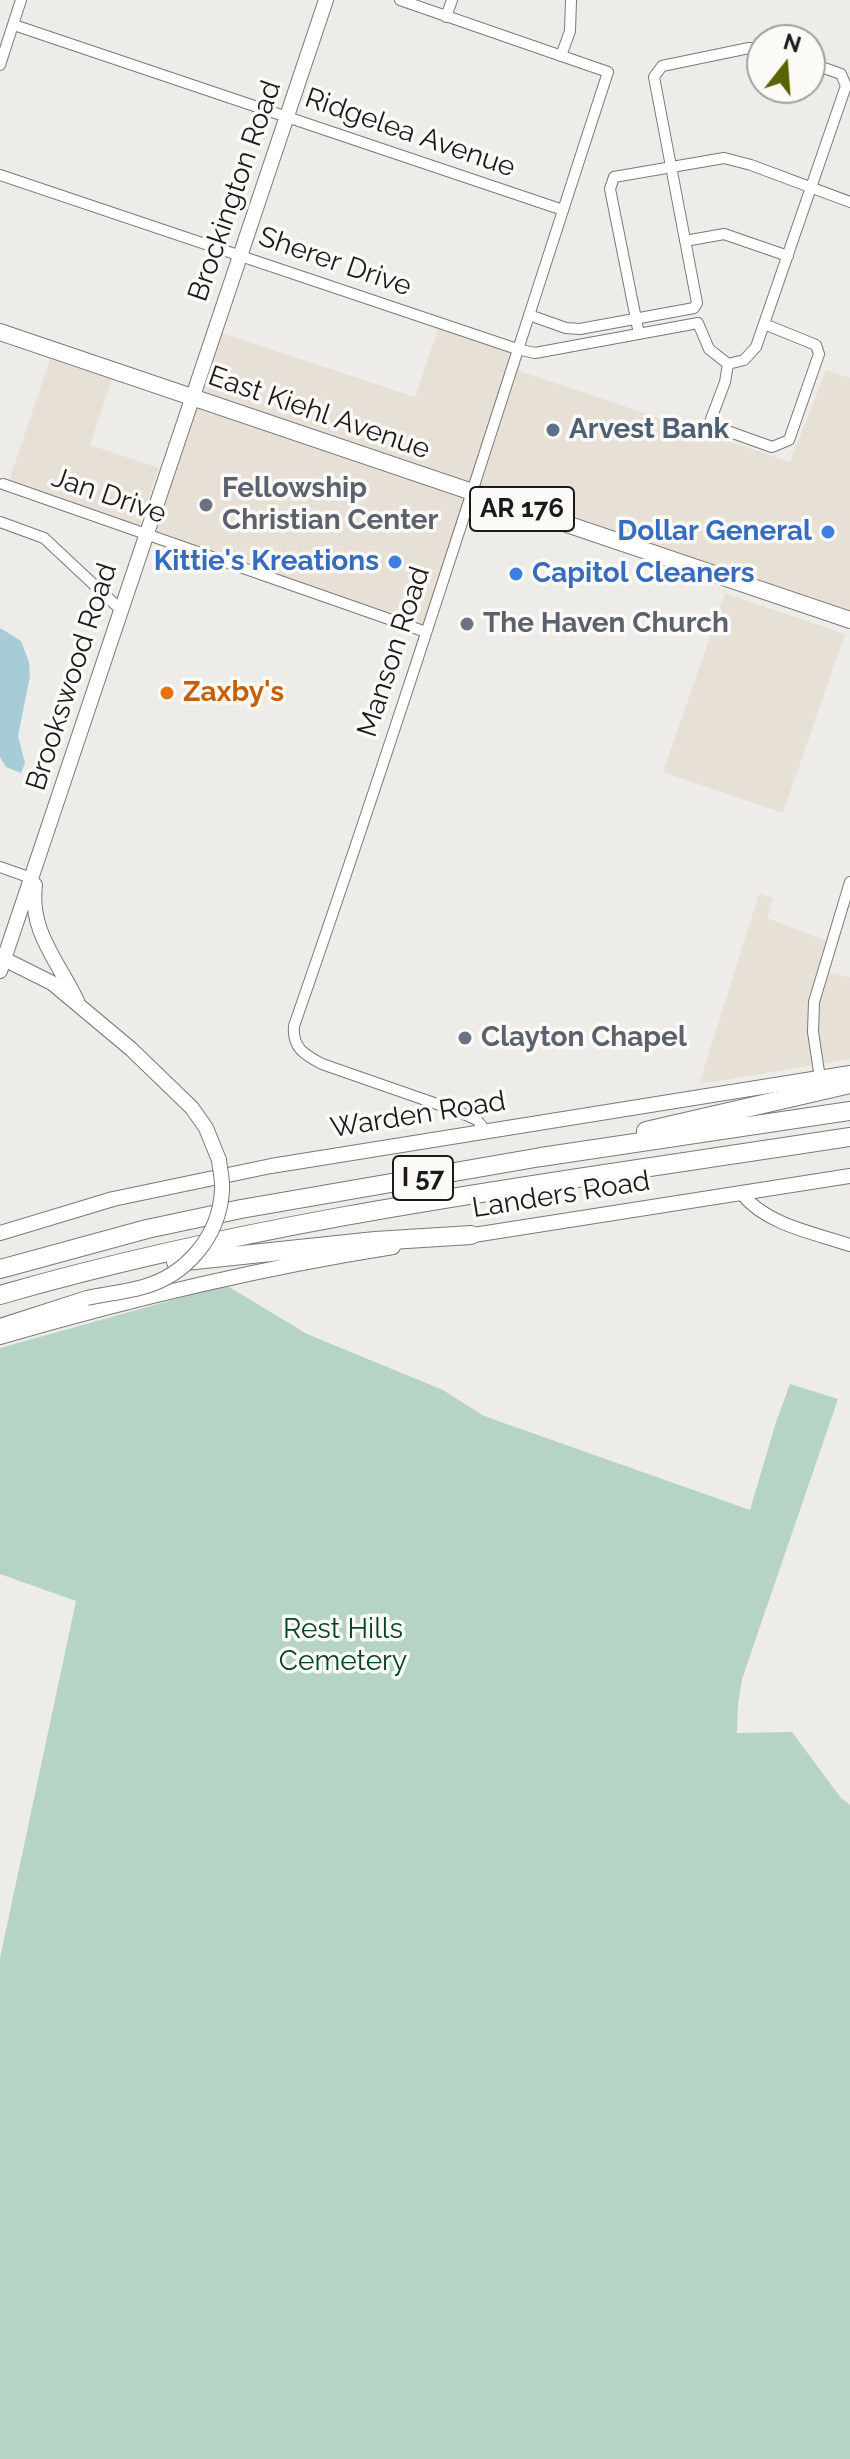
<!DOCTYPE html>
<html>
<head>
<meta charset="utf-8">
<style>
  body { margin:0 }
  #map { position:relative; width:850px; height:2459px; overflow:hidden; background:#eeece9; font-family:Raleway,sans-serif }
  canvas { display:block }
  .north { position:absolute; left:746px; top:24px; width:80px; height:80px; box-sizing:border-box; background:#fcfaf7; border:2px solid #a2a09e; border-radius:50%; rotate:17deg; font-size:22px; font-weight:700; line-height:32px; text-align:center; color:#1b1a19 }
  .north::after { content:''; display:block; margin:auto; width:28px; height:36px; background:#596301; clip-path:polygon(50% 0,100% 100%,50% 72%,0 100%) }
</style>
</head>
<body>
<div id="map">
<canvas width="850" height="2459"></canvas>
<div class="north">N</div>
</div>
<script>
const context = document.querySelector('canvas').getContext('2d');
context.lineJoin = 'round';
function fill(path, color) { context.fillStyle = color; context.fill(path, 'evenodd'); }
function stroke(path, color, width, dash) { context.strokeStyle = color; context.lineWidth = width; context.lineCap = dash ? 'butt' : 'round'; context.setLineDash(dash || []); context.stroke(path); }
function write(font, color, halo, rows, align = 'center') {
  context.font = font + ' Raleway,sans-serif'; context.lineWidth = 7; context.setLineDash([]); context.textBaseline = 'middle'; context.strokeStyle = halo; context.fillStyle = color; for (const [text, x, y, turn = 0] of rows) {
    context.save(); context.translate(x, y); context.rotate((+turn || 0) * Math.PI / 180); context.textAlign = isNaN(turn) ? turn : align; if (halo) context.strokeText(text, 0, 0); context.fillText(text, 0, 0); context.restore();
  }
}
const built = new Path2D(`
  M440,323L517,349L522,357L519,371L790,462L826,370L850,378V620L471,492L426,632L145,539L215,331L415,397Z
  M50,359L112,379L90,445L159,468L137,533L6,490Z
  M725,593L845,634L783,813L663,772Z
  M759,894L773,898L767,918L832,943L823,971L850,977V1059L699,1084Z`);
const green = new Path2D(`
  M226,1285L307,1334L443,1390L484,1416L750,1510L776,1422L790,1384L838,1399L742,1679L738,1704L737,1733L792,1732L841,1798L850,1805V2459H0V1958L76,1601L0,1574V1348Z`);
const water = new Path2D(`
  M0,628L21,641L29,662L30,676L18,736L25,763L21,773L6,767L0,757Z`);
const minor = new Path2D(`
  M400,0L608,72C504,390 404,710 294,1026C292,1048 305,1055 322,1064L457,1111L477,1120L486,1131
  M446,17L452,0
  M14,25L563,210
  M561,56L570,31L571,0
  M0,65L21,0
  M0,175L517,349L535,353L698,323L709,349L728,364L744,360L756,347L846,86L841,74L810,63
  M685,241L724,234L788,256
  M529,315L566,328L580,329L694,308L697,303L654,77L662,66L749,48L762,49
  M639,334L610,189L614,177L724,158L751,165L850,202
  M728,364L725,382L711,419L716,427L772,447L789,440L819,354L816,345L764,324
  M3,484L426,632
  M0,522L44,538L121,610
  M0,867L31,878
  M820,1078L813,1032L814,1002L850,882`);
const tertiary = new Path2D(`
  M742,1194C767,1225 814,1233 850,1245`);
const secondary = new Path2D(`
  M35,885C29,931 58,961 77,1001
  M4,959L52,983L131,1049L192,1108L206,1128L219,1160
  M0,971L326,0
  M0,1233L113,1199L271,1166L850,1073
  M461,1237L850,1176
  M0,1326L87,1298
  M0,1337C130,1299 260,1268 393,1247`);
const primary = new Path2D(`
  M0,332L850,620`);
const motorway = new Path2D(`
  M646,1131L850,1084
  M176,1262L375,1241L471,1235
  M0,1269L147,1229L241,1209L541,1157L850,1111
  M0,1295C277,1215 566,1181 850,1137`);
const secondaryBridge = new Path2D(`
  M87,1298C106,1294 125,1292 143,1287C186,1275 219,1237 222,1191C223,1181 220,1170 219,1160`);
const markers = [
  [553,430,8,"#5c6f8a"],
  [206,505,8,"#6b7280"],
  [828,532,8,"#3f7fe0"],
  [395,562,8,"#3f7fe0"],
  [516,574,8,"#3f7fe0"],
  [467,624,8,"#6b7280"],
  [167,693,8,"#e8710a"],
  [465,1038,8,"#6b7280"]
];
const shields = [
  [522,509,104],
  [423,1178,60]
];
const shieldNames = [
  ["AR 176",522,509],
  ["I 57",423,1178]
];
const streetNames = [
  ["Ridgelea Avenue",410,133,19],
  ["Brockington Road",235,191,-71],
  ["Sherer Drive",335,262,19],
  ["East Kiehl Avenue",319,413,19],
  ["Jan Drive",109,496,19],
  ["Manson Road",394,652,-72],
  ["Brookswood Road",72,677,-72],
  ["Warden Road",418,1115,-9],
  ["Landers Road",561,1195,-9]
];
const serviceNames = [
  ["Arvest Bank",569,430]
];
const worshipNames = [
  ["Fellowship",222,489],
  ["Christian Center",222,521],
  ["The Haven Church",483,624],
  ["Clayton Chapel",481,1038]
];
const shopNames = [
  ["Dollar General",812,532],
  ["Kittie's Kreations",379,562],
  ["Capitol Cleaners",532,574,"left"]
];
const foodNames = [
  ["Zaxby's",183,693]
];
const parkNames = [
  ["Rest Hills",343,1630],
  ["Cemetery",343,1662]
];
fill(built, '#e7e0d7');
fill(green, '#b6d4c3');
fill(water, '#a6cdd7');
stroke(minor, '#7b7976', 12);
stroke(tertiary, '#7b7976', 14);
stroke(secondary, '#7b7976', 16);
stroke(primary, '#7b7976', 18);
stroke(motorway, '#7b7976', 20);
stroke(minor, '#fff', 10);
stroke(tertiary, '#fff', 12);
stroke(secondary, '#fff', 14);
stroke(primary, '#fff', 16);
stroke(motorway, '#fff', 18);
stroke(secondaryBridge, '#7b7976', 16, []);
stroke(secondaryBridge, '#fff', 14);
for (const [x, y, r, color] of markers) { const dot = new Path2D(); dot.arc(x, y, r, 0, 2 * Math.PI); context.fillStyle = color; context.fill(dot); stroke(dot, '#fcfaf7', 3); }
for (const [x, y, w] of shields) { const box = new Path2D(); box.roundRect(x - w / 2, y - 22, w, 44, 6); context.fillStyle = '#fcfaf7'; context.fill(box); stroke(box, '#1b1a19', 2); }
write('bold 26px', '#1b1a19', null, shieldNames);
write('28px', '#1b1a19', '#fcfaf7', streetNames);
write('bold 28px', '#4e5e75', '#fcfaf7', serviceNames, 'left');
write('bold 28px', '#5b616d', '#fcfaf7', worshipNames, 'left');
write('bold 28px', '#366cbe', '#fcfaf7', shopNames, 'right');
write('bold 28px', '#c56008', '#fcfaf7', foodNames, 'left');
write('28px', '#044229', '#fcfaf7', parkNames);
</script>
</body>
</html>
